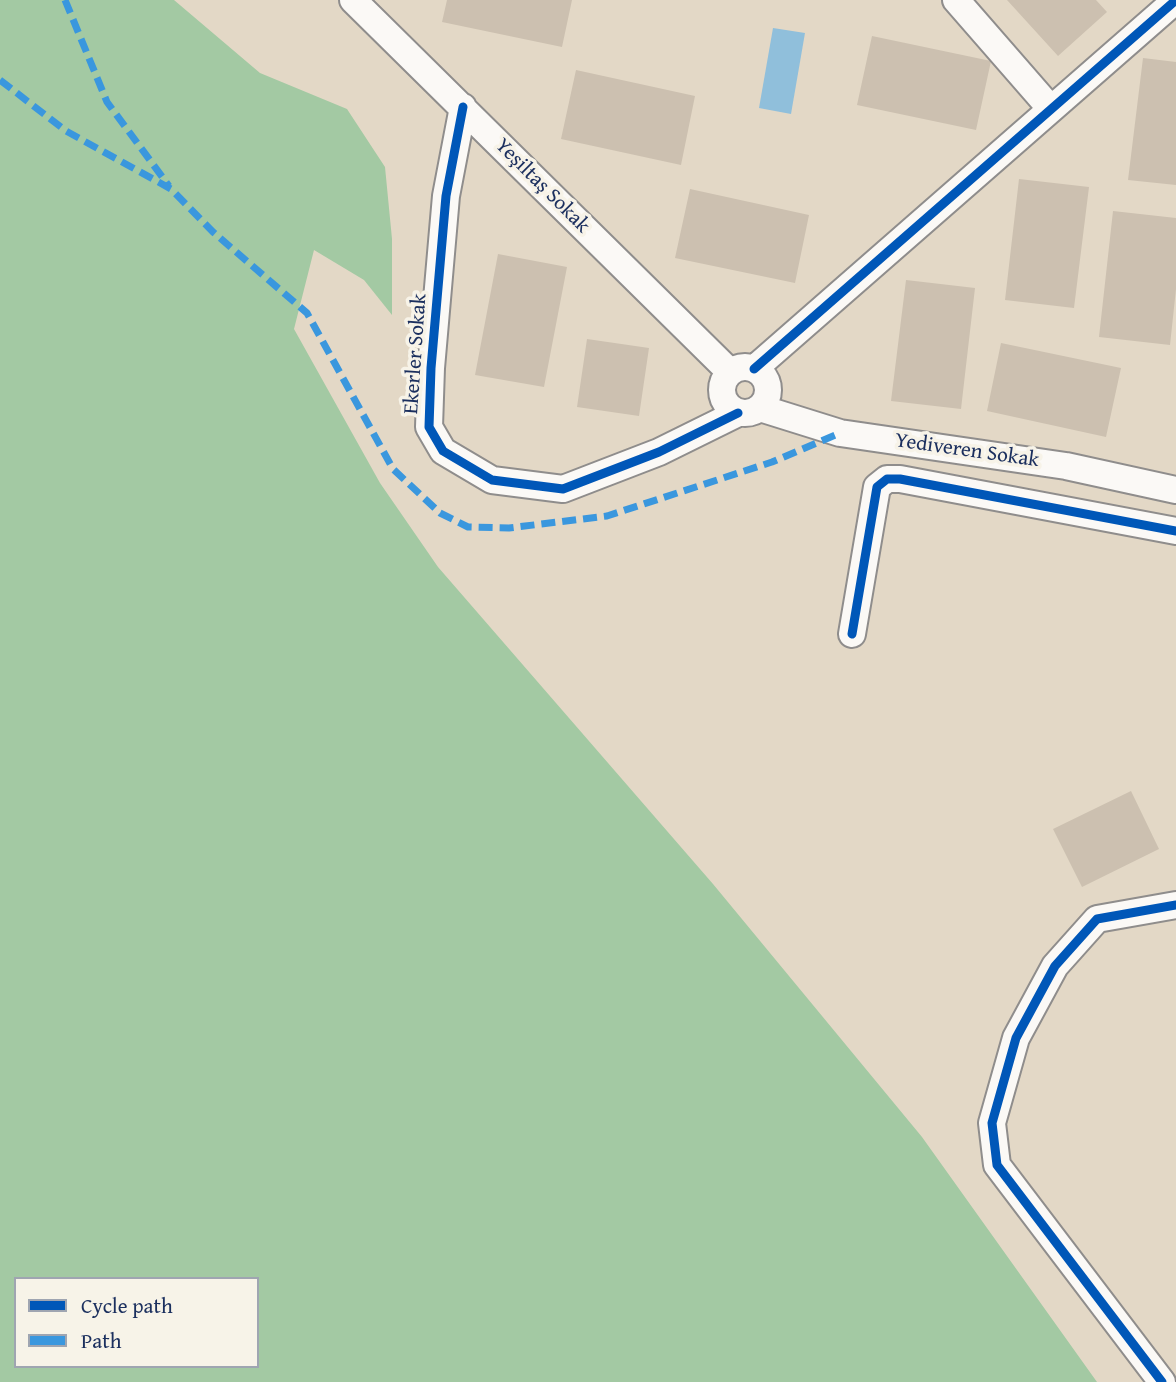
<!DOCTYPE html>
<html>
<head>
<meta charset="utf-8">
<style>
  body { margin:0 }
  #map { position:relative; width:1176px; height:1382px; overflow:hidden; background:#e3d8c6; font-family:"Gentium Book Plus",serif }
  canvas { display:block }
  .legend { position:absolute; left:14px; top:1277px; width:245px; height:91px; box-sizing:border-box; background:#f7f3e8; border:2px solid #9fa5b1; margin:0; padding:9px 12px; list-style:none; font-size:21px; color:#1b2f5e }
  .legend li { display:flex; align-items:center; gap:14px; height:35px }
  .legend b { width:35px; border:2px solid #9fa5b1 }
</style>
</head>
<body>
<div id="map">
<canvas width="1176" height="1382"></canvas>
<ul class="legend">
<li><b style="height:9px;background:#0057b8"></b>Cycle path</li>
<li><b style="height:9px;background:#3a97de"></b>Path</li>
</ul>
</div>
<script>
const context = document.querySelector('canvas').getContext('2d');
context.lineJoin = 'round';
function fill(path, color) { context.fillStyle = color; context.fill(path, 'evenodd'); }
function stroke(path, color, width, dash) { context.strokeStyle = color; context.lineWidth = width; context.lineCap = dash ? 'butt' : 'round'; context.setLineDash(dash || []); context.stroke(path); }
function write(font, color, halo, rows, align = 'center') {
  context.font = font + ' "Gentium Book Plus",serif'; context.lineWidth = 7; context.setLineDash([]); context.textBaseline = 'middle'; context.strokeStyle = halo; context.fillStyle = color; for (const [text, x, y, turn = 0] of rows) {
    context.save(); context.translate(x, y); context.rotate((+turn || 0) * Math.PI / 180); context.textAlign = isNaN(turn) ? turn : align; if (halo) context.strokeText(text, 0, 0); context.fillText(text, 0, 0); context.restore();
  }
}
const forest = new Path2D(`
  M0,0H174L260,73L347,109L385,167L392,239V315L364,280L314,250L294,329L380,483L438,567L713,884L922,1137L1097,1382H0ZM16,1279H257V1366H16Z`);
const water = new Path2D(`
  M773,28L805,33L791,114L759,108Z`);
const building = new Path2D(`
  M447,0H572L562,47L442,22Z
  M1007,0H1096L1107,12L1058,56Z
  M872,36L991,61L976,130L857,105Z
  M1143,58L1176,62V185L1128,180Z
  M576,70L695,96L681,165L561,139Z
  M1019,179L1089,187L1074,308L1005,300Z
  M690,189L809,215L795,283L675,258Z
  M1113,211L1176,218V289L1170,345L1099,337Z
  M498,254L567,267L544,387L475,375Z
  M906,280L975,288L961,409L891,401Z
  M587,339L649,348L639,416L577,407Z
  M1001,343L1121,368L1106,437L987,411Z
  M1131,791L1159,849L1082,887L1053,829Z`);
const street = new Path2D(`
  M353,0L730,372
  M956,0L1051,109
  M463,107L446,196L431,368L429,427L443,451L492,480L563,489L659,452L738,413
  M722 390a23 23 0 1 1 46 0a23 23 0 1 1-46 0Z
  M754,369L1176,0
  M760,408L840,433L1066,466L1176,490
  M852,634L877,487L887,479H900L1176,531
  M1162,1382L997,1165L992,1123L1016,1038L1055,966L1097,919L1176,905`);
const quiet = new Path2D(`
  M65,0L107,102L169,186
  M0,80L66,131L171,189L213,232L307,313L393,469L440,513L468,527L509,528L607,516L772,462L840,433`);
const cycleway = new Path2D(`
  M463,107L446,196L431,368L429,427L443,451L492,480L563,489L659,452L738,413
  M754,369L1176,0
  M852,634L877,487L887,479H900L1176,531
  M1162,1382L997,1165L992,1123L1016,1038L1055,966L1097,919L1176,905`);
const streetNames = [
  ["Yeşiltaş Sokak",542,186,45],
  ["Ekerler Sokak",416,354,-86],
  ["Yediveren Sokak",967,451,8]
];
fill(forest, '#a3c9a3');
fill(water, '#90bfdb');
fill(building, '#ccc0b0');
stroke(street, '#8f8d8c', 30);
stroke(street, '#fbf9f6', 26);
stroke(quiet, '#3a97de', 7, [14, 7]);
stroke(cycleway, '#0057b8', 9);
write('21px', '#1b2f5e', '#f7f3e8', streetNames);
</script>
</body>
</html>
